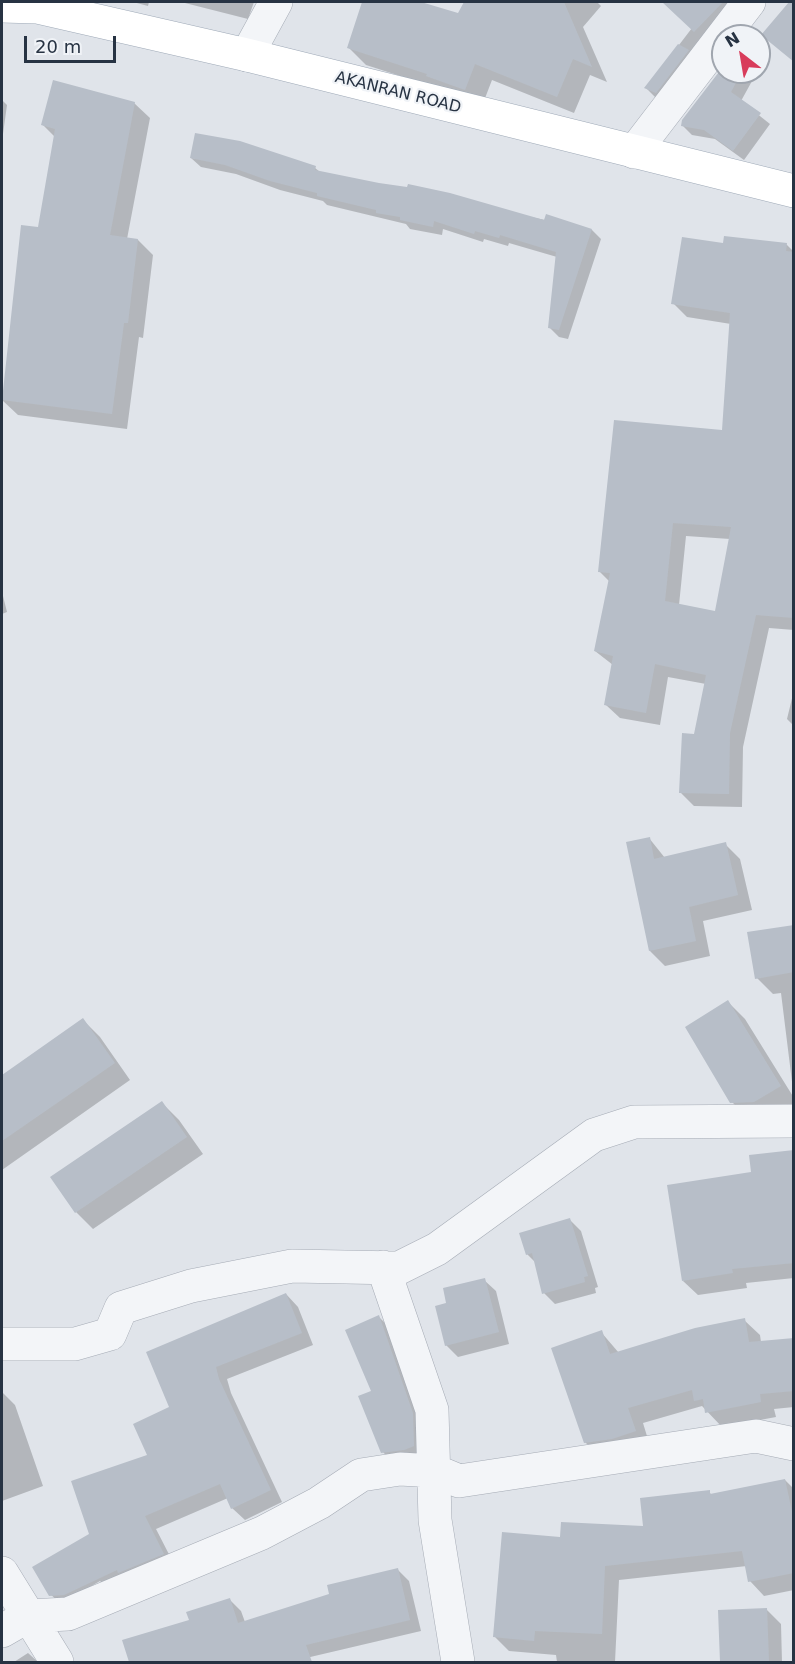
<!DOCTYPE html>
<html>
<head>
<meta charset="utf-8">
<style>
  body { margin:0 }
  #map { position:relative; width:795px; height:1664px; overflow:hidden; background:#e0e4ea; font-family:"DejaVu Sans",sans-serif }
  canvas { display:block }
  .frame { position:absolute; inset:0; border:3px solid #273343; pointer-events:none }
  .north { position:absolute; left:711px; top:24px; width:60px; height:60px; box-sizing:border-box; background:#f0f3f7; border:2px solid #a0a6af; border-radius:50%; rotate:329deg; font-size:16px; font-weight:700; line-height:24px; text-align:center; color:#273343 }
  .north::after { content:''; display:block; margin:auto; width:21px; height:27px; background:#d83c5b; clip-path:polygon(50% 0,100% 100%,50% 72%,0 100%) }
  .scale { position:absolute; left:24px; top:36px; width:92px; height:27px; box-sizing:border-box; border:3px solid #273343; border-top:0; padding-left:8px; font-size:18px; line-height:21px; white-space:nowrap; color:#273343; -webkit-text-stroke:4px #f0f3f7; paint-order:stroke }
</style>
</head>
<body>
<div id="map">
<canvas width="795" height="1664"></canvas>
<div class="frame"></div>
<div class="north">N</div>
<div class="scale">20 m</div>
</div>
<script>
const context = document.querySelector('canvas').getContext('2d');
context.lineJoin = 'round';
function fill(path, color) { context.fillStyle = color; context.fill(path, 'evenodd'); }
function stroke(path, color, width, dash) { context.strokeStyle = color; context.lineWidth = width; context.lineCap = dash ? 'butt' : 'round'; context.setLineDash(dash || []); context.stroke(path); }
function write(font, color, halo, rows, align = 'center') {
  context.font = font + ' "DejaVu Sans",sans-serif'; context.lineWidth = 4.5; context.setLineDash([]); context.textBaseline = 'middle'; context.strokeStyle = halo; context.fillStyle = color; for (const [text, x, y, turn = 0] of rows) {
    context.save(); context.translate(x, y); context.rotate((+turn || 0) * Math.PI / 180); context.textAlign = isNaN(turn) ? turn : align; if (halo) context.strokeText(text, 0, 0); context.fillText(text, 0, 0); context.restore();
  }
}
const shadow = new Path2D(`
  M133,2H149L148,6Z
  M181,2H254L248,19Z
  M364,2H416L458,15L466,2H597L601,6L583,27L607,82L590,75L574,113L492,80L482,106L441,89L366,65L349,48Z
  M664,2H756L663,105L646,88L692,28Z
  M723,69V72H757L741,101L770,124L744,160L715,139L692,135L683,126V121Z
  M2,100L7,105L3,134H2Z
  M134,103L150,118L127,239L138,240L153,255L143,338L139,337L127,429L18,415L2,400L39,229L55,137L43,125Z
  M191,158L315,168L320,172L592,230L601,239L568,339L559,337L550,328L557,257L509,243L508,246L484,239L483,242L443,229L442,235L410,229L406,224L327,205L323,201L280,190L236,174L201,167Z
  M786,244L794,252V630L769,628L743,747L742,807L694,806L681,793L706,684L668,677L660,725L620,718L606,705L613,665L595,651L610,582L599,571L724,432L731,324L687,317L673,303L725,245ZM686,536L730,539L717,613L679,605Z
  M2,592L7,612L2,614Z
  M794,690V726L787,719Z
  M649,838L665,858L725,844L740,859L752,910L703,921L710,956L665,966L650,951Z
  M794,926V1098L781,993L773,994L757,978Z
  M728,1002L745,1019L794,1098V1105L749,1119L732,1102Z
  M83,1020L100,1037L130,1080L2,1170V1077Z
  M162,1103L179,1120L203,1154L93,1229L76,1212Z
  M794,1152V1278L746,1283L747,1288L698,1295L683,1281L753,1173Z
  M569,1219L581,1231L598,1287L595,1288L596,1293L555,1304L544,1293L536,1263L527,1254Z
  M484,1280L496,1291L509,1344L458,1357L446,1345L448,1304Z
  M286,1294L298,1307L313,1345L227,1379L231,1393L282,1502L245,1520L232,1508L228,1498L156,1529L175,1566L111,1592L100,1581L61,1604L48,1592L150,1455L170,1408Z
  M379,1317L390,1328L424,1426L425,1458L394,1464L383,1452Z
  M744,1320L760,1335L761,1342L794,1339V1407L774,1409L776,1417L722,1427L702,1406L643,1423L650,1446L601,1458L585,1442L601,1332L619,1353Z
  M2,1392L15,1405L43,1486L2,1501Z
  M785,1480L794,1489V1590L764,1596L750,1581L747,1566L619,1580L615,1662H557L556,1655L509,1651L495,1637L561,1539L645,1528L709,1492L712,1495Z
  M398,1570L409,1581L421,1631L289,1662H131L124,1641L191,1621L230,1600L241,1611L245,1622L331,1595Z
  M766,1609L781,1624L782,1662H721L719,1611Z
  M28,1653L38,1662H14Z`);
const building = new Path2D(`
  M362,2H421L458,13L464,2H564L592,67L573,59L557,97L475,64L465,90L426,76L427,74L347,48Z
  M662,2H723L694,32Z
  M789,2H794V62L761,35Z
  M678,44L689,50L656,93L644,88Z
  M722,68L723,72L739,77L731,92L761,113L733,151L704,130L681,126L682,120Z
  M53,80L135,102L110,235L138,239L128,323H124L112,414L2,400L21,225L38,227L55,129L41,125Z
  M195,133L240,141L316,166L315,170L379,183L407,187L408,184L450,193L544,220L546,214L592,229L559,330L548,328L556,252L500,235L499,238L475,231L474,234L434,221L433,227L400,220V217L376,213V210L317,196V193L270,181L225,165L190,158Z
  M724,236L787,243L786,251L794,252V618L756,615L730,733L729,794L679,793L682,733L694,734L706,675L655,664L646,713L604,705L613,656L594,651L610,573L598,572L614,420L722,430L730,313L671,304L682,237L723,243ZM673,523L731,527L715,611L665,601Z
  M650,837L654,859L726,842L738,895L689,907L696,941L649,951L626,842Z
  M794,925V972L755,979L747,932Z
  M728,1000L781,1086L754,1102L730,1103L685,1027Z
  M83,1018L115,1063L2,1141V1075Z
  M162,1101L187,1137L75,1213L50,1177Z
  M794,1150V1263L732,1269L733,1273L682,1281L667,1185L751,1172L749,1155Z
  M570,1218L588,1276L584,1277L585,1282L542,1294L532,1253L526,1255L519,1233Z
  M485,1278L499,1332L445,1346L435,1306L446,1303L443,1288Z
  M286,1293L302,1333L216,1367L219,1379L271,1490L231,1509L220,1484L145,1516L164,1554L118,1573L117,1570L64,1595L49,1596L32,1567L89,1534L71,1481L147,1455L133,1424L169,1407L146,1352Z
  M379,1315L413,1413L414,1446L404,1450L381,1453L358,1396L371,1391L345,1330Z
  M745,1318L749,1342L794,1338V1391L760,1394L761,1402L705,1413L703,1399L694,1401L692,1390L628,1408L636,1431L612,1439L584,1443L551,1348L602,1330L610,1354L695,1328Z
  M785,1479L794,1521V1573L748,1582L742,1551L605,1566L602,1634L535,1631L534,1641L493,1637L502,1532L560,1537L561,1522L643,1526L640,1498L710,1490V1494Z
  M398,1568L410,1620L306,1645L312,1662H129L122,1640L189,1620L186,1612L230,1598L238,1623L329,1594L327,1585Z
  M767,1608L769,1662H720L718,1610Z`);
const minor = new Path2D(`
  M247,55L276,2
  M634,152L749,2
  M383,1267L432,1410L435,1520L458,1662
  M2,1344H75L110,1334L121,1308L191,1286L292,1266L399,1268L437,1249L594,1135L634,1122L794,1121
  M2,1573L57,1662
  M2,1631L28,1616L68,1614L262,1533L319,1503L361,1475L400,1469L435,1471L459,1481L756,1436L794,1444`);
const major = new Path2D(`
  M2,6L37,7L247,55L794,191`);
const streetNames = [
  ["AKANRAN ROAD",398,93,14]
];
fill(shadow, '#0003');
fill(building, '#b7bec8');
stroke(minor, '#a5abb5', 34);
stroke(major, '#9ea9b7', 34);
stroke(minor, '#f3f5f8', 33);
stroke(major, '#fff', 33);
write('16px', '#273343', '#f0f3f7', streetNames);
</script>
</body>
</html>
